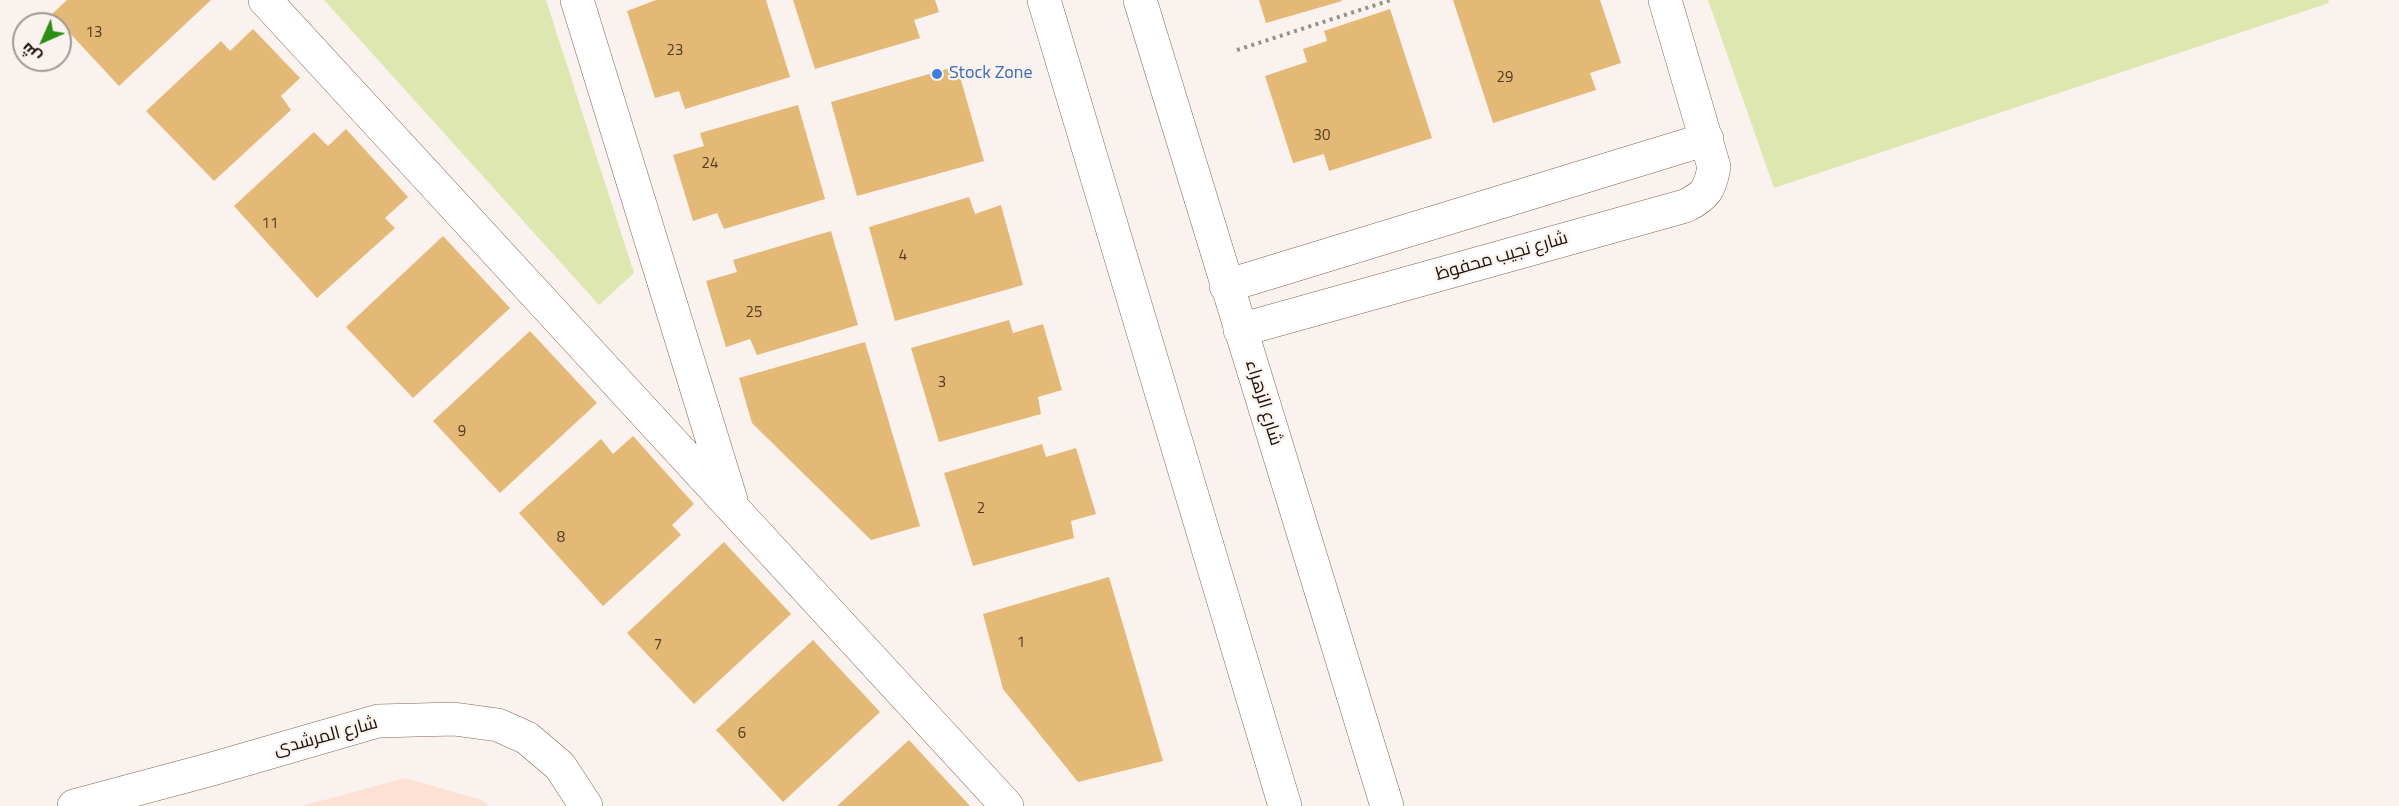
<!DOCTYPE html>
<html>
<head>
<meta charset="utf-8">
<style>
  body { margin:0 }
  #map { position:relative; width:2399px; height:806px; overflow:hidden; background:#faf2ee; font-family:"Titillium Web",Cairo,sans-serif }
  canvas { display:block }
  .north { position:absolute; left:12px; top:12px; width:60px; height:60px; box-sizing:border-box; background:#faf2ee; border:2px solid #a19892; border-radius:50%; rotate:225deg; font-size:16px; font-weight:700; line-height:24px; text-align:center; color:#1c1009 }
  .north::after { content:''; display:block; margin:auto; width:21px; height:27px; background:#299012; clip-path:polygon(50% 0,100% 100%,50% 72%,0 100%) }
</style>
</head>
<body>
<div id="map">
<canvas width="2399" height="806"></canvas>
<div class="north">ش</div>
</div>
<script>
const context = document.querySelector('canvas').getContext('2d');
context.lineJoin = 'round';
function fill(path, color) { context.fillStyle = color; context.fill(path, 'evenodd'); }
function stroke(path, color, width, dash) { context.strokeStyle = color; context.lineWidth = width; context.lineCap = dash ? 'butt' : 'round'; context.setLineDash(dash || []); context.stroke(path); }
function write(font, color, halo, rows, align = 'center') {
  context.font = font + ' "Titillium Web",Cairo,sans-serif'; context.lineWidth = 4.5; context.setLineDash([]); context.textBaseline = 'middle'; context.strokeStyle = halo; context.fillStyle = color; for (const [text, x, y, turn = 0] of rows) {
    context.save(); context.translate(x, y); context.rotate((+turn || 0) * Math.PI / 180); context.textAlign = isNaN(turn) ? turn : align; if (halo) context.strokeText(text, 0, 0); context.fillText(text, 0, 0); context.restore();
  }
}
const built = new Path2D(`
  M405,778L482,800L489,806H302Z`);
const green = new Path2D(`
  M324,0H546L634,273L599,305Z
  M1708,0H2328L2329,3L1774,188Z`);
const building = new Path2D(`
  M67,0H211L119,86L52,14Z
  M656,0H766L790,77L685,109L679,91L655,98L627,11Z
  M793,0H935L939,12L914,20L920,38L815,69Z
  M1259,0H1341L1342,1L1266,23Z
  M1453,0H1600L1621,63L1590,73L1596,90L1493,123Z
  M1390,9L1432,138L1329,171L1324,154L1293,163L1265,76L1307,62L1303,49L1327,41L1324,31Z
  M253,29L300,78L281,96L291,110L214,181L146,111L221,41L230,51Z
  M957,66L984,161L857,196L831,102Z
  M798,105L825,199L724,229L717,213L693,221L673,155L704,146L700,133Z
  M346,129L408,197L385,218L395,228L317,298L234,206L314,132L328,146Z
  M969,197L975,214L1001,205L1023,285L895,321L869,227Z
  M831,231L858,325L757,355L750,339L726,347L706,281L737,272L733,260Z
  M443,236L510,308L413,398L346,327Z
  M1009,320L1013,333L1043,324L1062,390L1038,397L1041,414L939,442L911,348Z
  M530,331L597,403L500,493L433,421Z
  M865,342L920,526L871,540L752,423L739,378Z
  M633,436L694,504L672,525L681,535L603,606L519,513L601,439L613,454Z
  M1042,444L1046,457L1076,448L1096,514L1071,521L1074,538L973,566L944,473Z
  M724,542L791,614L694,704L627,633Z
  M1109,577L1163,761L1078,782L1003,689L983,614Z
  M813,640L880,712L783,802L716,730Z
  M909,740L970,806H837Z`);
const path = new Path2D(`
  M1237,50L1391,0`);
const minor = new Path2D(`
  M265,0L1007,806
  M577,0L731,500
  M1226,286L1707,139
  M1240,330L1685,206C1706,196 1710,189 1714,167L1665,0
  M74,806L212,769L378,721L454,719L498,725L527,738L560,766L586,806`);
const major = new Path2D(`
  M1044,0L1285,806
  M1140,0L1387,806`);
const markers = [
  [937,74,6,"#3f7fe0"]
];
const numberNames = [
  ["13",94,33],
  ["23",675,51],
  ["29",1505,78],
  ["30",1322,136],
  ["24",710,164],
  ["11",270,224],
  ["4",903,256],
  ["25",754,313],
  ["3",942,383],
  ["9",462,432],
  ["2",981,509],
  ["8",561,538],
  ["1",1021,643],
  ["7",658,645],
  ["6",742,734]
];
const shopNames = [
  ["Stock Zone",949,74]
];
const streetNames = [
  ["شارع نجيب محفوظ",1502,257,-16],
  ["شارع الزهراء",1263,403,73],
  ["شارع المرشدى",326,737,-15]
];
fill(built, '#fce1d4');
fill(green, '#dfe7b1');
fill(building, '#e4b975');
stroke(minor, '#846453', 34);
stroke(major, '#846453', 34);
stroke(path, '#998f8a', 4, [3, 4.5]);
stroke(minor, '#fff', 33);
stroke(major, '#fff', 33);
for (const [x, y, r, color] of markers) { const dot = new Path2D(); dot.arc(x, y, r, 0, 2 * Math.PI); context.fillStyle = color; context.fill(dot); stroke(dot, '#faf2ee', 2); }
write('15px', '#4e3a24', null, numberNames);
write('18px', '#366cbe', '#faf2ee', shopNames, 'left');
write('18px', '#1c1009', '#faf2ee', streetNames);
</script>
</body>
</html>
